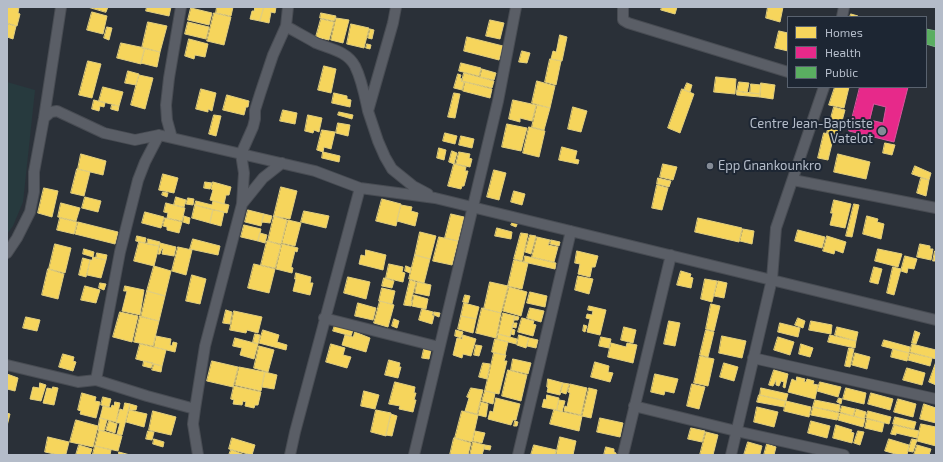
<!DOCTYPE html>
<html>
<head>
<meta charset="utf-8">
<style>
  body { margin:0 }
  #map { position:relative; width:943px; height:462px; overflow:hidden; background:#2a3038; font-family:"Exo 2",sans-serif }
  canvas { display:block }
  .frame { position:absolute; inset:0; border:8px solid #b4bcc9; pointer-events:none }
  .legend { position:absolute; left:787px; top:16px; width:140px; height:72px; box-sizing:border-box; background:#1d2633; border:1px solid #59626f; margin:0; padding:5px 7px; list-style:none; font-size:12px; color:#b4bcc9 }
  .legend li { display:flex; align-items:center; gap:8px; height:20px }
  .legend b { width:20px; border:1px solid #59626f }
</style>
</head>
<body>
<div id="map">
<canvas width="943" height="462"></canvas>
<div class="frame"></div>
<ul class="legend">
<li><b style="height:11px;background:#f6d55c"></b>Homes</li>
<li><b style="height:11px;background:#e7298a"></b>Health</li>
<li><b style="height:11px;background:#5aae61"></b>Public</li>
</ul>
</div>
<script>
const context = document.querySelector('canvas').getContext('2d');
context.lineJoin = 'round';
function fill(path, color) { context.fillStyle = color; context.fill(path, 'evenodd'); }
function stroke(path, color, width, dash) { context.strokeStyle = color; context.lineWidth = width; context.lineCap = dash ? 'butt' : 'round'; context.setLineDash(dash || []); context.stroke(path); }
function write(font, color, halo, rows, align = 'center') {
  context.font = font + ' "Exo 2",sans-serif'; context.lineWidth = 4; context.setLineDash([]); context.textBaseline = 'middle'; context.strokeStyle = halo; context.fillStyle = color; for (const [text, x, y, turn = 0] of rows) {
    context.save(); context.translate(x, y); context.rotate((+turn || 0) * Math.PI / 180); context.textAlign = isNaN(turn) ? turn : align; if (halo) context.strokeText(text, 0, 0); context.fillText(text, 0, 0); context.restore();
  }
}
const green = new Path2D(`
  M7,82L35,90L23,202L13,226L7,234Z`);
const homes = new Path2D(`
  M7,7H19L18,13L20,14L17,26L7,23Z
  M88,7H108L106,12Z
  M147,7H171L169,16L146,11Z
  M217,7H233L231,16L216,13Z
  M255,7H264L260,21L250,19L252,11H254Z
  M264,7H276L275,13L271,12L269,23L260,21Z
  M662,7H677L675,14L661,10Z
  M768,7H783L780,22L766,18Z
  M191,8L212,13L209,25L188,20Z
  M92,12L107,16L103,34L87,30Z
  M214,13L231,17L224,45L207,41Z
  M321,13L336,16L334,21L320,18Z
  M851,14L858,16V17H850Z
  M336,18L349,20L343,43L331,40Z
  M321,19L334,22L329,40L316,37Z
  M490,20L504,23L500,39L486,36Z
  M148,22L167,26L160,52L142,48Z
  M188,22L209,27L206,39L185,34Z
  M7,24L16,26L13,39L7,37Z
  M351,24L369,28L364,48L347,44Z
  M107,27L112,28L109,40L104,38Z
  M370,29L374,30L372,39L368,38Z
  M779,31L788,33V51L775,48Z
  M560,35L567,37L562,61L551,59L553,51L556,52Z
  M467,37L503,46L499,60L464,51Z
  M189,39L208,44L205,57L195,55L194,59L185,56Z
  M121,43L145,48L141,64L117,58Z
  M367,44L371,45L370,49L366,48Z
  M145,48L160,52L157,67L141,63Z
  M522,51L530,53L527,63L519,62Z
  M550,59L561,61L556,85L545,82Z
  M88,61L101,64L92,98L79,95Z
  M461,63L481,68L479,76L459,71Z
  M324,66L336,69L331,93L318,90Z
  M482,69L496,73L494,80L480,77Z
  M128,71L139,74L136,85L125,83Z
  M464,73L494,81L492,88L462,81Z
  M458,74L461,75L460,78L462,79L461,81L464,82L462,90L454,88Z
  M139,75L153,78L145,109L131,105Z
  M716,77L736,79L735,94L714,92Z
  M537,81L555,86L550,108L532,103Z
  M465,82L492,89L490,98L463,91Z
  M739,82L749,83L747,93L737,91Z
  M687,83L692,85L690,92L684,90Z
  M761,83L775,85L773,99L760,97Z
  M751,84L761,85L760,94L750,93Z
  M103,87L123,92L119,106L99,101Z
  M835,87H849L844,108L829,105Z
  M201,89L216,93L212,111L208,109V112L196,109Z
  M682,89L694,94L680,133L668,128Z
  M737,91L760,94V97L737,95Z
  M334,93L347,96V99L351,100L350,107L332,103Z
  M454,93L460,94L455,118L448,117Z
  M227,95L249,101L248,107H246L244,115L223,110Z
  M94,100L105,103L104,107L100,106L99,111L92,109Z
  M513,100L536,105L532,121L520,118V122L509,119Z
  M112,105L119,106L118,111L111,109Z
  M537,105L550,108L544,130L532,127Z
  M573,107L587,111L581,132L568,129Z
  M834,107L845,110L838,136L827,133Z
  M283,110L297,113L295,124L280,121Z
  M339,112L353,115L352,119L338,115Z
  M214,115L221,116L216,136L209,134Z
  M308,115L322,118L319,132L314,130L313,133L305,131Z
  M338,123L350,125L348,136L336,133Z
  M507,124L527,128L521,151L502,147Z
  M529,127L545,131L539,157L523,153Z
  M322,130L335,132L331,149L324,147L323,152L317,150Z
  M445,133L457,136L455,144L443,141Z
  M824,133L834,135L828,160L818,158Z
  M461,136L474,139L472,148L459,145Z
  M885,143L895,145L892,155L883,153Z
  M562,147L577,151L575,159L579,160L578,164L559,160Z
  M439,148L446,150L444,160L437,158Z
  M452,151L457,153L454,164L449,162Z
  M323,152L340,156L339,162L322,158Z
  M459,152L470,154L469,158L472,159L470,167L456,164Z
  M81,154L106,161L103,175L78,169Z
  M838,154L870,162L866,179L834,172Z
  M454,164L466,167L465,171H468L464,186H462L461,189L448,186Z
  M663,164L677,167L673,180L660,177Z
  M915,166L931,173L929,180L912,174Z
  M77,169L90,172L84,196L71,193Z
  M494,170L506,173L499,200L487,197Z
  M163,174L178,178L174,193L159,190Z
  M658,178L671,181L669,187L657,184Z
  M921,178L929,180L926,196L917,193Z
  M205,182L212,183L210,189L204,188Z
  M213,182L231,187L229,195H226L224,204L210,200L213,190L211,189Z
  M657,185L668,188L662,210L652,208Z
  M281,187L297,191L290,219L274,216Z
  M44,188L58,191L52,217L38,213Z
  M514,191L525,194L522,205L511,202Z
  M163,192L168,193L167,197L162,195Z
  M85,197L101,201L98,212L82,208Z
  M176,197L186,200L184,207L174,205Z
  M188,198L194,199L193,205L186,204Z
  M382,199L401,204L396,226L376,221Z
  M834,200L851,204L845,228L830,225L833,213H831Z
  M196,201L212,205L213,201L229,205L227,213L195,205Z
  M61,203L80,208L76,221L58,217Z
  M166,203L185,208L182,221L167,218L168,213L164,212Z
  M854,204L859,205L852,237L846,236Z
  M195,205L213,210L210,223L192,218Z
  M401,205L412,207L411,211L418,213L415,226L397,221Z
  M213,210L224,212L221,226L210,223Z
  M248,210L264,214L261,226L245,222Z
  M304,211L329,216L326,228L301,222Z
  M145,212L164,217L161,228L142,223Z
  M264,214L272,216L270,223L262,222Z
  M451,214L464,217L458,241L445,238Z
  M184,216L190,218L189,224L183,222Z
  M274,216L287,220L281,244L268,241Z
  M867,216L878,219L877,222L884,224L881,239L863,234Z
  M60,218L77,222L74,234L57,230Z
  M165,218L182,222L179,233L167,230V227L163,226Z
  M698,218L742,228L739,242L695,232Z
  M288,220L301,223L295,246L282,243Z
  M514,220L518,222L516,227L511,225Z
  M78,222L118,232L115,244L75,234Z
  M244,225L261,229L258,241L241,237Z
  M497,228L512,232L511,239L495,236Z
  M743,229L754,231L752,244L740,241Z
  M798,230L825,237L822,248L795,241Z
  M420,232L436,236L430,259L415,255Z
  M260,233L267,235L265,243L258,241Z
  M521,233L528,234L522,261L514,259Z
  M530,235L536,236L531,254L525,252Z
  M137,236L146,238L145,243L136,241Z
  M827,236L846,242L843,253L835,250L834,254L823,251Z
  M439,237L458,241L452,265L433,261Z
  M537,237L550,240L548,245L558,247L554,262L532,257Z
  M148,239L160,242L159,246L147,244Z
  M193,239L220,246L218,255L190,249Z
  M551,240L560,242L559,246L550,244Z
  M267,241L281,245L275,268L261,265Z
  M139,242L159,246L154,266L134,261Z
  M160,243L176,247L174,256L162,254L163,249L162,248L160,254H158Z
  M55,244L71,248L65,273L49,269Z
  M282,244L298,248L297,252L295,251L291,267L293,268L292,273L276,269Z
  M920,244L930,246V249H933L931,260L917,257Z
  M178,247L192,250L186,275L172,271Z
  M84,249L94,252L93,257L83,254Z
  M878,249L902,254L898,267L875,261Z
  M366,250L386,255L383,270L359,264L361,255L365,256Z
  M577,251L598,256L595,267H592L590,277L578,274L580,264L575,263Z
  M935,251H936V261H933Z
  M97,253L107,255L106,260L96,258Z
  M415,255L430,259L424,283L409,279Z
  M525,256L556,263L555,269L524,262Z
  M905,256L917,259L914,269L908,268L907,273L901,271Z
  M93,257L106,260L101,278L87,275L90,260H92Z
  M83,258L90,260L86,277L79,275Z
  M514,260L528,263L522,289L508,286Z
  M254,264L275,269L269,293L248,288Z
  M389,264L403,267L402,272L405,273L403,282L386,278Z
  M154,266L171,271L165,296L147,291Z
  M406,266L411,268L410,273L405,271Z
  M874,267L882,269L878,284L870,282Z
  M893,267L901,269L894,295L887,293Z
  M48,269L64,274L58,299L42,295Z
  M681,271L691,274L690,277L693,278L691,288L677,285Z
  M296,273L311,277L310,283H313L310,295L293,291L296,279H295Z
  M192,275L206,279L200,304L186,301Z
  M578,276L593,279L589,294L575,290Z
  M348,277L370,282L366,299L344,293Z
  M384,278L394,281L392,288L382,286Z
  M705,279L717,281L712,302L701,299Z
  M410,280L416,282L411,301H412L411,306L404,305Z
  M718,281L727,283L724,298L714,296Z
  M417,282L431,285L429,296L415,293Z
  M490,282L508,286L501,313L484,309Z
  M100,283L106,284L104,290L99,288Z
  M85,286L100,290L96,303L81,300Z
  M125,286L144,290L140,315L122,311L127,291H124Z
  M509,287L527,292L521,316L503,311Z
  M382,288L395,291L392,304L379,301Z
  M147,291L165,296L159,321L141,317Z
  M530,292L547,296L545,307L527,303Z
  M414,295L428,299L426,309L412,306Z
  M465,295L470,296L468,303L463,302Z
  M380,301L394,305L388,327L374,323Z
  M358,303L376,308L373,320L355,316Z
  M464,303L479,307L476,319L461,316Z
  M711,304L720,306L714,331L706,329Z
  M589,306L606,310L600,335L587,332L590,319L586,318L587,314L592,315L593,311L588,310Z
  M482,308L501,313L496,338L476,333Z
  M530,308L544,311L541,322L527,318Z
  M422,309L433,312L432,315L434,316L432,324L419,320Z
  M226,310L232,312L230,324L223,323Z
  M234,311L262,317L258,333L247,330L246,333L230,330Z
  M120,312L138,316L132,342L113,337Z
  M434,312L440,313L439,317L434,315Z
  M503,313L515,316L510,337L498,334Z
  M140,316L159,321L153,346L134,342Z
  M461,316L476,319L473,333L458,329Z
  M515,316L519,317L518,320H514Z
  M26,317L40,320L37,331L23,328Z
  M522,318L534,321L533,324L536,325L533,336L518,332Z
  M798,318L805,321L803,328L795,325Z
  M394,319L399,321L397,328L392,326Z
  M669,321L680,323L675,346L664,344Z
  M811,321L832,325L831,334L809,330Z
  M514,323H517L516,328L512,327Z
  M780,323L800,328L798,337L778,332Z
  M335,325L353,330L351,336L333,331Z
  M584,325L587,326L585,332L583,331Z
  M624,327L636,330L633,343L621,340Z
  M837,327L858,332L856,341L835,335Z
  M512,329L515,330L514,335L511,334Z
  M263,330L279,335L277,342L287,345L286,350L259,343Z
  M456,330L463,332L461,338L455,336Z
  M706,330L714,332L708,357L700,355Z
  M915,331L920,333L916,344L912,343Z
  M355,332L370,338L366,352L342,345L345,335L353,337Z
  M255,334L260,335L258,344L253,342Z
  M498,334L517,339L516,344L497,339Z
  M463,335L476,339L471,356L463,354L462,358L453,355L457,338L462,339Z
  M519,335L529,338L526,348L517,345Z
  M830,335L856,341L855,348L828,342Z
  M156,336L171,339L170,345L172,346L173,342L177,343L175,352L154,347Z
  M722,336L746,341L742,358L719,353Z
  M601,337L611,339L609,348L599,346Z
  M778,337L794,342L790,355L774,350Z
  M235,338L258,344L254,359L240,355L242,348L233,346Z
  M529,338L538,340L536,348L527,346Z
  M495,339L508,342L505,355L492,352Z
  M884,340L910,347L909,353L882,346Z
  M611,343L626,347L627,343L637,345L633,363L608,357Z
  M140,344L166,350L162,366L136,359Z
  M331,344L345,348L343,355L351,357L347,368L326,362Z
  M801,344L813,348L810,357L799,354Z
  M912,344L936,350V359L910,352Z
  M476,345L482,346L479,356L474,355Z
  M259,346L274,350L268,372L254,368Z
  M849,348L854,349L850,367L845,366Z
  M424,349L431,350L429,359L422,358Z
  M893,349L909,353L907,361L891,357Z
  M494,353L506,355L504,361H507L499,394L485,391Z
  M855,353L870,357L867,369L852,365Z
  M910,353L932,358L930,366L908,360Z
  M63,354L74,357L73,361L76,362L73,371L59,367Z
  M700,356L714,359L708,386L694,383Z
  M513,359L531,363L528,374L511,370Z
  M389,360L400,363L399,367H401L398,378L385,375Z
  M144,361L153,363L151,368L143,366Z
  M212,361L238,367L233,387L207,381Z
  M595,362L609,366L608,372L613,373L610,382L591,377Z
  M936,362V385L929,382Z
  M483,363L490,364L487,379L479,377Z
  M724,363L738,367L734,381L720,377Z
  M154,364L162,366L161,372L152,370Z
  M239,367L265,372L261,391L235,385Z
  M907,368L925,373L922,385L903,380Z
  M508,370L527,375L521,401L502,396Z
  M774,370L788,374L785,388L783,387L784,382L781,381L779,386L776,385V380L773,386L769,385Z
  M265,372L277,375L274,389L262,387Z
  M7,374L18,378L15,391L7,389Z
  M655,374L678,379L674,393L665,391L664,395L651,392Z
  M797,377L805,379L804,382H806L807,379L814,381L813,384L818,385L815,399L788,392L792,379L796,381Z
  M548,379L563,383L560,395L547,392L548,388L547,387Z
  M395,382L415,387L414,393H416L414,400H416L413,412L399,409L400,406L389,404Z
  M820,382L841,387L838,397L817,391Z
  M40,383L46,385L41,401L30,399L33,387L39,388Z
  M563,383L569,384L566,394L560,392Z
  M570,384L587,388L581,415L564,411L565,406L567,407L570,393L568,392Z
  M692,384L705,387L699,409L687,406Z
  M234,386L261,392L258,405H255L254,408L245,406L246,402L243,401L242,405L233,404L234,400L231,399Z
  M53,387L58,388L54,405L43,403L47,388L52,389Z
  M471,388L483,390L477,414L465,411L469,398L467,397Z
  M589,388L597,390L591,418L582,416Z
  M761,388L788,394L786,401L760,395Z
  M846,388L866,393L864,404L843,399Z
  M364,391L379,395L375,409L361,406Z
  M485,391L495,393L493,404L482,401Z
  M82,393L96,397L95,401L100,402L96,418L80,414L81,411L78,410Z
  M871,393L893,399L890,410L868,404Z
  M547,395L559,398L557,410L542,407L544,399L546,400Z
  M759,395L786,401L784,407L757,402Z
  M103,397L111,399L109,407L101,405Z
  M496,398L520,404L516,420H513L511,425L488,419L490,411L493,412Z
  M839,398L842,399L841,404L837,402Z
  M898,399L916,404L913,417L894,412Z
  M559,400L565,401L562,412L557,410Z
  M815,400L840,405L839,412L813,407Z
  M786,401L811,407L809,417L784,411Z
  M115,402L120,403L116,422L100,418L103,406L111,408L112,405L114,406Z
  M481,402L488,404L486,417L478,415Z
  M125,403L130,404L122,435L117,434L120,423H116L120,409L123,410Z
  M130,404L137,406L136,410H129Z
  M924,404L936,408V423L920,419Z
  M842,406L855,409L853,416L840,412Z
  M757,407L778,412L774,427L754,422Z
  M813,407L839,413L837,420L811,415Z
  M856,409L866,412L864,419L854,416Z
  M129,410L147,414L144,427L126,422Z
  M376,410L391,413L386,436L371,432Z
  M554,410L582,416L579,431L550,424Z
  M153,411L176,417L171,435L149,430Z
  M462,411L478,415L472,442L455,438Z
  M868,411L891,417L889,424L866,418Z
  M7,413L10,414L7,426Z
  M840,413L865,419L863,427L838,420Z
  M391,414L397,416L392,436L386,435Z
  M895,417L916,422L914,429L893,424Z
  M100,418L107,420L104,431L98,430Z
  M600,418L623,423L620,437L597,432Z
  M867,419L884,423L882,432L865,428Z
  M76,420L98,426L93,447L70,442Z
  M109,421L117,424L115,433L106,430Z
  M515,421L518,422L517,426H514Z
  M811,421L830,426L827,438L808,433Z
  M921,424L936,427V446L917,441Z
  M836,425L852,430L851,432L854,433L852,443L833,438Z
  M894,425L919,431L917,438L896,433V435L891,434Z
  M691,428L705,431L702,442L688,439Z
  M99,430L122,436L118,451L95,446Z
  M148,431L154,432L152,440L146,439Z
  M475,431L485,433L482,443L473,441Z
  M858,431L864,432L860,445L854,443Z
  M706,432L718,435L713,455H700Z
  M48,437L69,442L66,454H63L62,455H59L45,452Z
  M560,437L576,441L573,455H556Z
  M232,438L255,445L252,455L229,449Z
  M454,438L471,443L468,455H450Z
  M154,439L164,442L163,447L153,444Z
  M889,439L909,445L907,455H899L885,451Z
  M912,439L917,440L913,452L908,451Z
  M473,442L485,445L482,455H470Z
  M748,442L762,446L760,454L744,455Z
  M767,444L776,447L774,455H764Z
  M79,445L92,449L90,455H76Z
  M485,445L491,446L490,450L484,449Z
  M534,445L556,450L555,455H531Z
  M917,445L931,449L929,455H914Z
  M95,446L111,450L110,455L93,454Z
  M606,447L614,449V452L616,453V455H604Z
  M231,450L245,455H229Z
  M119,452L130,455H119Z`);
const health = new Path2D(`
  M860,87H908L894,142L849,131ZM874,104L886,107L883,123L870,120Z`);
const public = new Path2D(`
  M926,29L936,31V47L926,44Z`);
const minor = new Path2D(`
  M396,7L393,23L368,111L378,141L385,157L392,169L413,186L428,194
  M623,7V20L628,23L788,72
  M842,17L844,7
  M286,26C296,32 306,37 316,43C330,49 347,51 355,66C362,80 365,97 368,111
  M44,118L51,112L57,111L104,133L135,140L159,135L315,171L360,188L435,198L936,320
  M172,138L167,120L166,105L169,78L181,7
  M793,180L936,208
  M242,204L263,178L282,163
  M7,253L17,238L30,212L34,192V172L44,118L61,7
  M324,318L439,347
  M753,358L936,399
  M7,365L78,382L96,380L147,396L195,409
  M96,380L120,252L138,180L145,162L159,135
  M634,406L736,431L844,455
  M198,455L193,424L195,409L205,346L242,204L244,173L241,154L253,127L255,119V110L260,94L273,55L286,26L288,7
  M290,455L295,432L360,188
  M414,455L498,101L516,7
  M518,455L571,231
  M623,455L671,255
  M731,455L772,279L776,228L824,87`);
const markers = [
  [882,131,5,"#848b96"],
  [710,166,4,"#848b96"]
];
const poiNames = [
  ["Centre Jean-Baptiste",873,124],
  ["Vatelot",873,139],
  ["Epp Gnankounkro",718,166,"left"]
];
fill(green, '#273a3e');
fill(homes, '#f6d55c');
stroke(homes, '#e2ce7d', 1);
fill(health, '#e7298a');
stroke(health, '#d8559d', 1);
fill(public, '#5aae61');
stroke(public, '#75b280', 1);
stroke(minor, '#484c53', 12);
stroke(minor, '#5a5e66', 10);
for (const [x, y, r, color] of markers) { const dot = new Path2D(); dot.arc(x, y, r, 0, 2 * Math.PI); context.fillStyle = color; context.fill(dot); stroke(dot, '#1d2633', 1.5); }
write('13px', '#b4bcc9', '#1d2633', poiNames, 'right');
</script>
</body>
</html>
